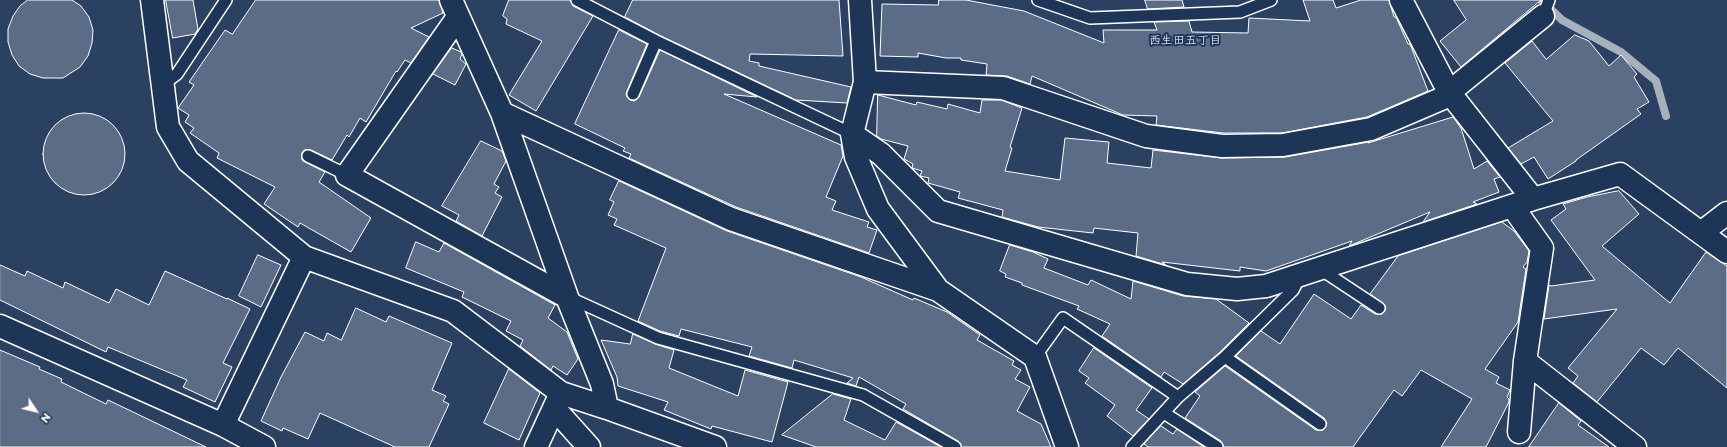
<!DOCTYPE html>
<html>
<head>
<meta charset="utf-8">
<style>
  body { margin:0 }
  #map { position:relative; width:1727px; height:447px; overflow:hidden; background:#2a4161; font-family:"Playpen Sans",sans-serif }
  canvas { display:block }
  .north { position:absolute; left:16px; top:391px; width:40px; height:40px; -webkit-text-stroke:3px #1d3557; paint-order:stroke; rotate:125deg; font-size:11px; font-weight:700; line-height:16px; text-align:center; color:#fff }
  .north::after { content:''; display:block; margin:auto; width:14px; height:18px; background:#fff; clip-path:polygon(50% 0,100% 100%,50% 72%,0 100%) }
</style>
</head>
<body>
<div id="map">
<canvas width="1727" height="447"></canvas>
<div class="north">N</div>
</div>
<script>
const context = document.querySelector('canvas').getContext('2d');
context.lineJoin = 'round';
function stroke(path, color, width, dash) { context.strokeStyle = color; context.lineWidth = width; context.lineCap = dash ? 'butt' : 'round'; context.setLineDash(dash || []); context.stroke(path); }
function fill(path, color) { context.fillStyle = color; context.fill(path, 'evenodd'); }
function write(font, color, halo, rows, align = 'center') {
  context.font = font + ' "Playpen Sans","Klee One",sans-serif'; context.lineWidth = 4; context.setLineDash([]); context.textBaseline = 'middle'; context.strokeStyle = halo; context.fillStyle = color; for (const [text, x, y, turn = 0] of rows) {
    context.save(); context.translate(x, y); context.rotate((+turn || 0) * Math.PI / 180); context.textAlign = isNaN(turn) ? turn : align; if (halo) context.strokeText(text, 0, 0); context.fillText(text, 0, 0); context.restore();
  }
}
const stream = new Path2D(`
  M1541,0L1562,20L1621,52L1656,81L1666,116`);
const building = new Path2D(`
  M28,0H72L81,6L89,17L93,30L92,43L88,56L80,67L63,78H43L30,74L19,66L12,55L8,42V29L13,16L20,6Z
  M166,0H193L198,29L195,34L173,38Z
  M256,0H439L443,13L411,28L429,37L411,63L405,60L397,72L396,71L366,122L360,118L349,137L347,135L332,160L311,150H304L302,153V160L305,162L325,172L319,182L371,218L351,252L300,223L298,227L264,204L275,187L217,158L219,153L190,133L194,128L185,122L189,115L178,108L194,85L189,82L225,30L232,34Z
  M509,0H570L573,6L593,16L536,111L509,95L542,41L506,24L507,19L503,16Z
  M633,0H839L843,56L750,54L749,61L759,63V66L851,87L847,103L796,100L659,35L625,17Z
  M939,0H966L1024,11L1104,43L1103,30H1157L1154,22L1189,21L1192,32L1248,33L1249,18L1310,21L1303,0H1333L1336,8L1361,0H1389L1394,17H1396L1408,44H1410L1412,49L1428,91L1367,117L1282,133H1223L1156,125L1157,116L1123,115L1032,76L1030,84L1007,76L986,75L987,64L961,60V58H946L918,53V57L880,56L882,4L938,5Z
  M1145,0H1182L1184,7L1148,9Z
  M1454,0H1541L1461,67L1440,41L1466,20Z
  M619,30L647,44L627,91L626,95L630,100L634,101L639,97L660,50L757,97L724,94L841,145L843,156L826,197L836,201L832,210L869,222L867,227L877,230L869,253L736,207L629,158L631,154L623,151L625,148L575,124Z
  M1575,35L1589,41L1609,66L1621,55L1637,74L1634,77L1649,102L1637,109L1641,114L1576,160V161L1548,179L1534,157L1521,164L1508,148L1553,121L1505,63L1532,41L1546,59Z
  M452,48L461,52L462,54L460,59L466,64L455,85L433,74Z
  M878,95L916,105L917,102L947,109L948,104L980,113L982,100H1001L1022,108L1010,147L1012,148L1005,171L1060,180L1065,138L1109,142L1107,163L1151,168L1153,150L1222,158L1285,157L1369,142L1368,143L1453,117L1461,128L1474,169L1487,161L1500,177L1494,179L1499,192L1473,202L1477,204L1423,222L1430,212L1349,246L1352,241L1266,271L1240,267V271L1162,262L1166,265L1136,256L1138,233L1094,228L1093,233L1038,227L1002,217L1003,210L958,198L960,192L928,183L929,178L920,176L922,171L912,168L913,164L904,159L908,146L881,139L877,136Z
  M43 154a41 41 0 1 1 82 0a41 41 0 1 1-82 0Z
  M481,141L502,151L506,161L494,184L499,187L495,193L502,197L482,236L456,221L459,215L442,206Z
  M619,181L727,231L861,277L913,300L914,298L947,312L980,335L977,340L1014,361L1012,365L1021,370L1015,379L1030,387L1017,411L1041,424L1051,447H962L958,441L903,409L906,404L859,377L856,386L847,383L853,378L794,360L792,368L749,356L752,347L681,329L679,336L660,331L638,321L666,248L614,225L617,219L608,215L614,202L610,200Z
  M1619,191L1639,214L1602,246L1670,303L1706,252L1727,266V388L1678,348L1664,365L1641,348L1597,402L1573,383L1578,376L1568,368L1617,309L1544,319L1549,285L1551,286L1595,280L1551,220L1566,209L1563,204L1587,197Z
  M1502,222L1514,231L1529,251L1527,262L1523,267L1526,269L1518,322L1485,369L1499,377L1496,383L1510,390L1507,397L1509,399V402L1486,447H1441L1472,399L1421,370L1402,396L1394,390L1353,447H1224L1221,441L1185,418L1200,396L1195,392L1225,366L1316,430H1323L1327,424L1324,418L1236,356L1261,331L1280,344L1314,294L1351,319L1361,305L1375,314H1382L1386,309L1385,305L1370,294L1398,256Z
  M416,242L439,252L444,243L555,305L548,318L567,332L578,359L567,375L553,366L551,370L520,346L523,340L506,331L511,321L462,297L464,292L406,268Z
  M1010,245L1033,252L1048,259L1044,268L1088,285L1091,280L1131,299L1133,281L1183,296L1216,299L1249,323L1220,352L1183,384L1164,372L1161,377L1102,336L1110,324L1077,309L1079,306L1022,285V283L1005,277L1006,274L1000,271Z
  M258,255L281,265L261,307L239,296Z
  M0,265L25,276L27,271L63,288L65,282L109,303L116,289L149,305L165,271L227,299V298L250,309L223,363L232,367L215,402L183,387L187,380L108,347L106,352L0,300Z
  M356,308L386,322L389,316L452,343L432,390L446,396L443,401L449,404L429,447H395L320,413L308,439L283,428L282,431L261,421L281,377L305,332L324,341L327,333L341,340Z
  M633,334L655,344L674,350L669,368L738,396L745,370L788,382L772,442L712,426L711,429L664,410L668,402L618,386L617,377L601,340L630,344Z
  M1094,348L1152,388L1136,410L1149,419L1133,436L1107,416L1115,405L1085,383L1089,378L1079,371Z
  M0,350L40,367L39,369L62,379L61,382L106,404L108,400L206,447H0Z
  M509,369L540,393L519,440L484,423Z
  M833,394L851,399L844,420L885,440L896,422L941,447H816L782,435Z
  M1559,403L1581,421L1578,425L1609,447H1529Z
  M1161,426L1173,434L1177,429L1204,447H1148L1144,444Z`);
const lane = new Path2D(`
  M577,0L656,41L852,134
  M1038,0L1090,18L1240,12L1271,0
  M1543,16L1549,0
  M162,85L177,74L226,0
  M633,94L656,41
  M308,156L347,175
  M1320,269L1379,308
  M568,297L658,338L863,395L955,447
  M1035,357L1063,318L1178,397
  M1225,357L1320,424
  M1164,413L1217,447
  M1132,447L1178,397L1225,357L1293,290L1300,276`);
const street = new Path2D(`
  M152,0L168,127L188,161L304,257L453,311L561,393L607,408L715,447
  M451,0L502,113L567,297L602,384L607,408
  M860,0L865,82L852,134L856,157L878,209L938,290L1035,357L1067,447
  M1401,0L1449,92L1533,199
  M458,17L347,175L567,297
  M865,82L1003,88L1146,136L1222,146L1283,145L1371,129L1441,99L1543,16
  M502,113L731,219L938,290
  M852,134L881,154L938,211L1187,284L1237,289L1266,286L1533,199L1620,174L1727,252
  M1512,206L1542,248L1525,361L1635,447
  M1701,233L1727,213
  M0,326L223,425L264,447
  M554,408L589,447
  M223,425L304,257
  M1519,432L1525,361
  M536,447L561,393`);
const neighbourhoodNames = [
  ["西生田五丁目",1185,41]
];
stroke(stream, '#a7b1be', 8);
fill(building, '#5b6c86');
stroke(building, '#fff', 1);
stroke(lane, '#fff', 14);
stroke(street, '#fff', 25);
stroke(lane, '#1d3557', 11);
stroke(street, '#1d3557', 22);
write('12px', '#fff', '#1d3557', neighbourhoodNames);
</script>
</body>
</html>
